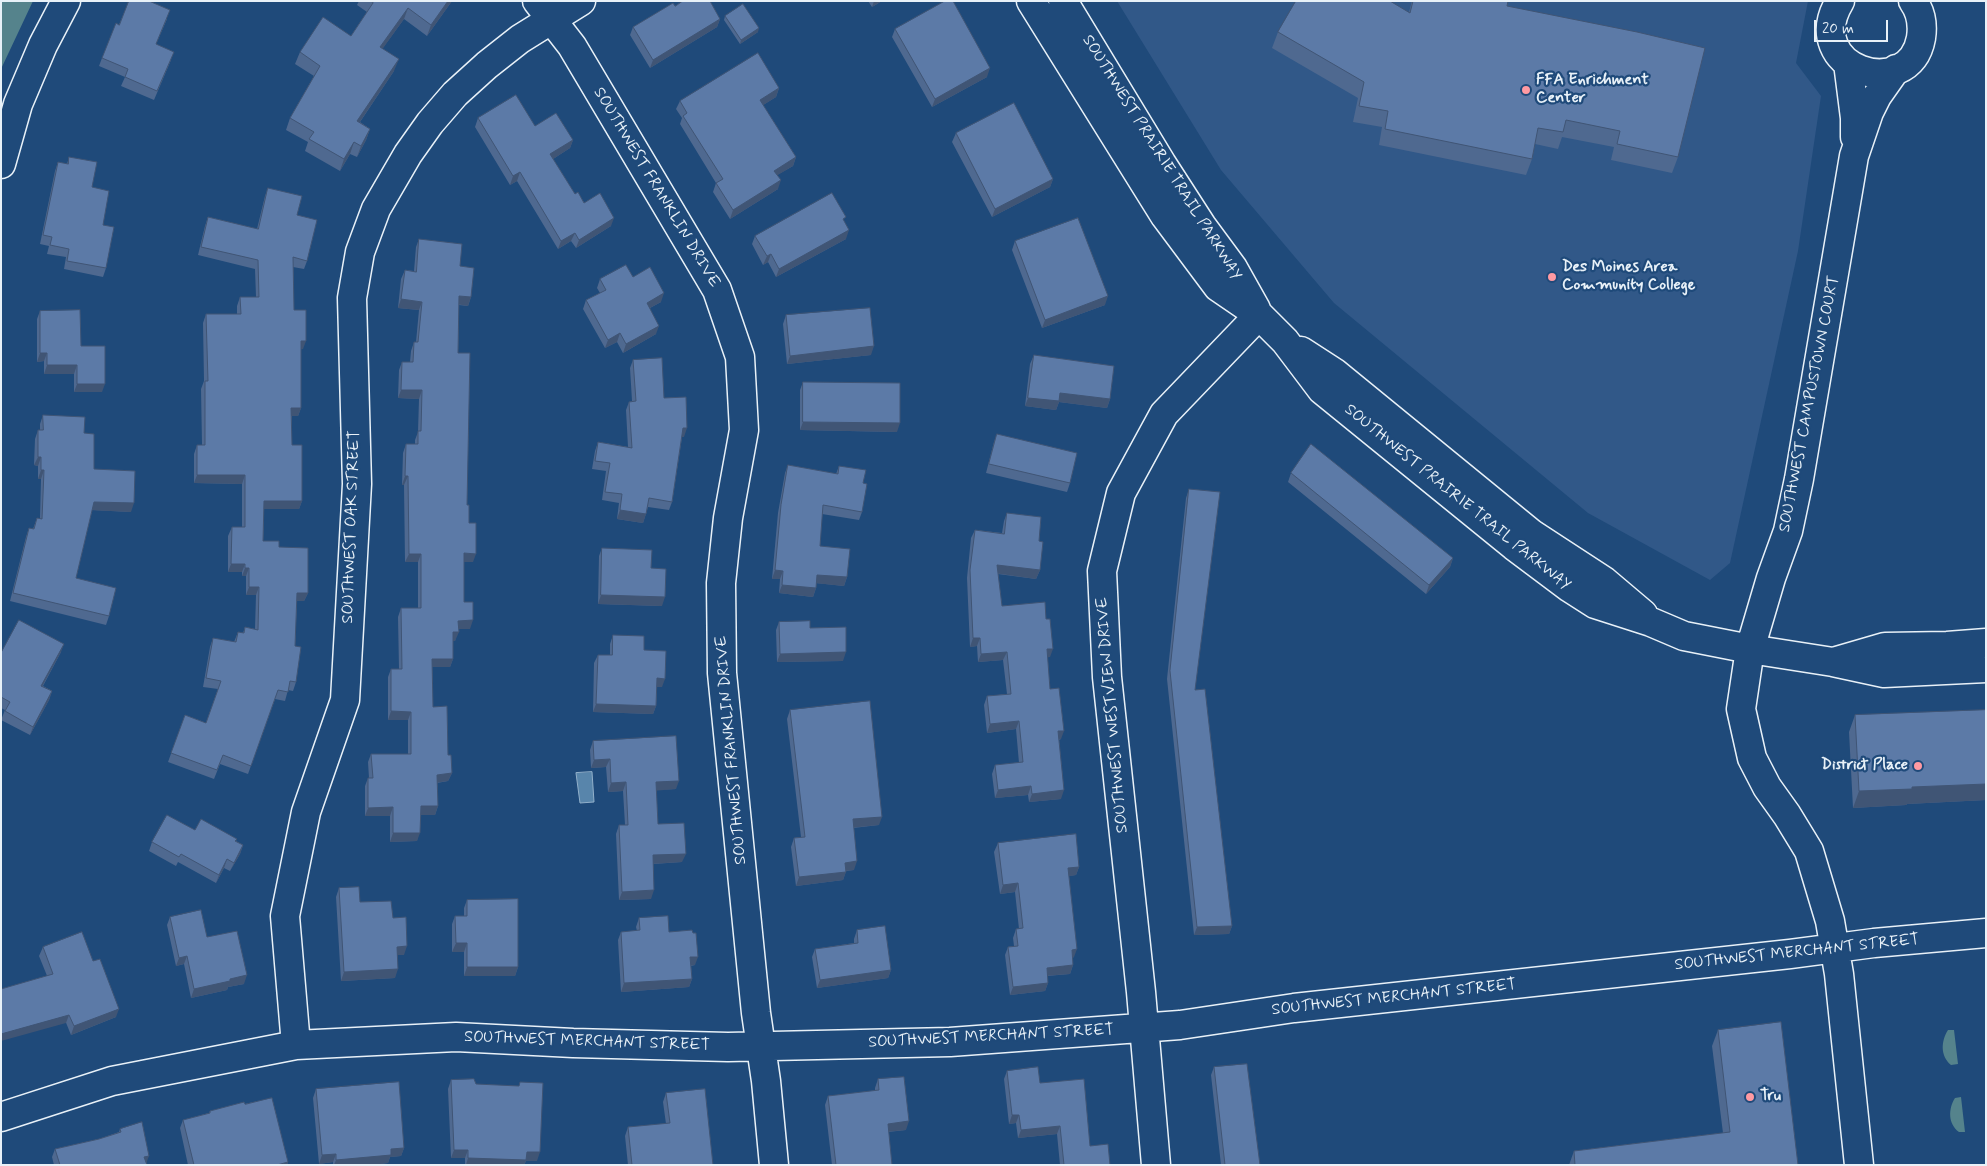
<!DOCTYPE html>
<html>
<head>
<meta charset="utf-8">
<style>
  body { margin:0 }
  #map { position:relative; width:1987px; height:1166px; overflow:hidden; background:#1f4a7a; font-family:Mynerve,sans-serif }
  canvas { display:block }
  .frame { position:absolute; inset:0; border:2px solid #e8f1f8; pointer-events:none }
  .scale { position:absolute; left:1814px; top:20px; width:74px; height:22px; box-sizing:border-box; border:2px solid #e8f1f8; border-top:0; padding-left:6px; font-size:15px; line-height:18px; white-space:nowrap; color:#e8f1f8; -webkit-text-stroke:4px #1f4a7a; paint-order:stroke }
</style>
</head>
<body>
<div id="map">
<canvas width="1987" height="1166"></canvas>
<div class="frame"></div>
<div class="scale">20 m</div>
</div>
<script>
const context = document.querySelector('canvas').getContext('2d');
context.lineJoin = 'round';
function fill(path, color) { context.fillStyle = color; context.fill(path, 'evenodd'); }
function stroke(path, color, width, dash) { context.strokeStyle = color; context.lineWidth = width; context.lineCap = dash ? 'butt' : 'round'; context.setLineDash(dash || []); context.stroke(path); }
function write(font, color, halo, rows, align = 'center') {
  context.font = font + ' Mynerve,sans-serif'; context.lineWidth = 4.5; context.setLineDash([]); context.textBaseline = 'middle'; context.strokeStyle = halo; context.fillStyle = color; for (const [text, x, y, turn = 0] of rows) {
    context.save(); context.translate(x, y); context.rotate((+turn || 0) * Math.PI / 180); context.textAlign = isNaN(turn) ? turn : align; if (halo) context.strokeText(text, 0, 0); context.fillText(text, 0, 0); context.restore();
  }
}
const built = new Path2D(`
  M1117,1H1808L1796,63L1821,96L1798,251L1730,563L1710,580L1588,513L1334,303L1221,170Z`);
const green = new Path2D(`
  M1,1H33L1,69Z
  M1948,1030H1954L1958,1064L1951,1065C1940,1056 1941,1041 1948,1030Z
  M1961,1097L1965,1132H1959C1948,1124 1948,1109 1955,1098Z`);
const water = new Path2D(`
  M592,772L594,802L580,803L576,773Z`);
const minor = new Path2D(`
  M537,1L572,46L717,290L740,357L744,430L728,518L721,583L722,673L756,1013L766,1081L774,1165
  M1031,1L1165,216L1218,287L1259,315L1285,341L1322,390L1514,546L1570,588L1595,604L1651,622L1684,636L1750,649L1833,662L1884,673L1986,668
  M1063,1L1162,164L1202,226L1233,268L1256,309
  M1840,1C1799,69 1909,104 1921,38C1923,25 1921,12 1913,1
  M1848,63L1855,118V137
  M1,164L18,104L43,45L66,1
  M1301,351L1335,373L1532,534L1604,581L1643,614
  M1837,661L1885,647L1947,646L1986,643
  M296,1045L285,916L306,812L345,700L357,484L352,298L360,252L376,209L408,154L430,123L455,94L487,65L520,39L581,1
  M1,1117L112,1081L296,1045L456,1037L573,1043L728,1047L950,1042L1180,1025L1294,1008L1790,954L1874,943L1986,933
  M1156,1165L1141,992L1107,677L1102,571L1121,493L1164,414L1259,315
  M1859,1165L1839,974L1830,921L1809,851L1787,815L1767,787L1752,758L1741,709L1750,649L1771,578L1788,531L1799,479L1854,156L1869,112L1877,96L1896,69`);
const wall = new Path2D(`
  M359,1H452L427,36L404,19L382,49L394,71L360,122L370,129L366,140L357,157L350,154L340,171L305,151L308,142L286,130L290,118L314,76L295,64L300,52L351,36L367,12L357,5Z
  M868,1H882L872,7Z
  M1412,1H1508L1507,6L1678,157L1672,173L1611,160L1614,147L1562,137L1558,149L1535,144L1532,159L1526,175L1379,145L1382,127L1353,122L1358,98L1272,48L1278,32L1409,12Z
  M675,6L720,19L717,27L650,68L630,35L633,27Z
  M725,16L758,32L740,44L724,20Z
  M167,19L156,44L171,60L154,100L121,86L125,77L99,66L102,58L119,25Z
  M895,29L987,77L932,107L892,37Z
  M779,88L776,97L763,105L796,157L793,166L777,175L778,189L730,219L713,192L716,183L680,124L682,118L676,109L680,101Z
  M478,118L535,126L573,140L570,148L553,159L575,194L611,226L576,248L571,241L558,249L517,181L510,185L475,127Z
  M956,133L1053,179L1050,187L992,217L952,142Z
  M69,157L92,187L103,225L106,268L103,277L64,269L66,257L47,254L49,246L40,244L55,171L58,162L67,164Z
  M268,188L297,215L307,261L304,269L293,267L294,310L303,349H301V408L298,416H292V445L302,501L299,509H264L263,541L279,547L308,593L304,601H297L295,646L296,682L293,691L288,690L285,701L275,699L248,774L220,764L214,779L168,762L185,715L206,723L218,689L203,687L210,647L213,638L234,642L238,632L243,633L245,627L255,629L256,595H246V576H242V572H228V536L232,527H242V484L194,483V454L197,445H202L201,389L204,381L203,323L206,314H237V306L240,297H256L255,269L198,255L205,226L208,217L257,229L265,196Z
  M755,236L846,239L776,277L768,262L763,265L752,244Z
  M419,239L460,266L471,297L468,306L459,305L458,353L467,505L473,562H464V602L470,629H458L455,641H453V659L450,667H432L433,707L448,755L452,773L448,781L437,783L438,806L435,815H421L417,841L390,842V816H365V786L368,778H369L368,762L371,754H408V720H388V677L391,669H399L398,617L401,608H418V562H405L404,485H402L403,453L406,444H415V440L418,432L419,399L398,398L399,370L402,362H410L411,351L414,342H416L419,310L398,308L401,279L405,270L414,271L416,247Z
  M1015,241L1105,305L1042,328L1012,250Z
  M633,277L661,302L650,308L656,334L623,353L617,342L605,348L583,309L586,300L600,293L597,288L600,279Z
  M40,311L81,346L102,392H74V374H44V361L37,362V319Z
  M786,315L871,355L787,364L783,324Z
  M1034,355L1110,399L1107,408L1059,402L1056,410L1025,406L1030,364Z
  M633,360L664,398L684,437H682L672,502L669,510L648,507L643,523L617,519L619,503L602,500L606,471L592,469L595,451L598,442L628,447L626,410L629,402L632,401L630,368Z
  M803,382L897,432L800,430V390Z
  M43,415L84,433L94,469L131,512L92,510L76,578L109,616L106,625L10,601L26,537L29,528L33,529L37,518H40L41,479H38V466L34,465L35,439L38,430H40V424Z
  M997,434L1070,483L1067,492L986,473L994,442Z
  M788,465L836,474L839,466L863,483L862,512L859,520L822,514L820,546L847,577L844,586L816,583V588L813,597L779,593L780,579H772L778,513L785,473Z
  M1291,473L1453,558L1450,567L1426,594L1288,482Z
  M1189,489L1195,690L1232,926L1229,934L1194,935L1167,679L1186,498Z
  M1007,513L1039,541L1040,570L1036,579L998,574L1002,606L1050,657H1047L1050,689L1061,739L1059,740L1061,799L1029,802L1028,795L995,798L992,774L995,765L1019,763L1016,729L987,733L984,705L987,696L1007,694L1003,660L978,662L977,646L970,647L967,578L971,538L975,530L1002,533L1004,521Z
  M602,548L651,568L662,606L598,604L599,556Z
  M779,622L810,628L843,661L777,662L776,630Z
  M613,635L644,650L662,687H657L656,706L653,714L593,712L594,663L598,655H610V644Z
  M61,652L43,686L52,691L49,700L30,735L1,720L5,710L1,708V653Z
  M790,710L879,825L853,828L854,870L846,871L843,880L796,886L791,847L794,838L801,837L787,719Z
  M1986,710V800L1907,804L1906,805L1853,808L1849,732L1855,715Z
  M593,741L676,789L656,790L658,824L682,862L653,864L651,899L619,900L616,834L619,825H625L623,791L608,792L606,767L591,768L590,750Z
  M195,830L237,839L236,841L243,845L240,854L230,871L224,868L216,883L178,862L176,866L149,851L152,842Z
  M998,843L1079,867L1076,875L1069,876L1074,957L1072,958L1073,965L1070,974L1047,976L1048,983L1045,991L1010,995L1005,955L1008,947L1014,946L1013,938L1016,929H1019L1015,892L1000,894L994,852Z
  M339,888L360,902L393,918L404,955H397L395,978L341,981L336,897Z
  M467,900L518,967L515,976H464V952H452V924L455,916H464V908Z
  M170,917L207,937L244,984L228,987L227,990L191,998L184,964L176,966L167,925Z
  M639,918L669,932L695,965L691,966L692,979L689,987L621,992L618,940L621,932L637,931L636,927Z
  M857,930L891,970L888,978L817,988L812,957L815,949L854,943V939Z
  M43,947L93,961L116,1017L71,1035L39,956Z
  M1718,1030L1798,1165H1569L1574,1151L1723,1133L1712,1046Z
  M1214,1067L1260,1165H1221L1211,1075Z
  M1007,1071L1040,1083L1090,1146L1110,1165H1060L1057,1134L1018,1138L1016,1123L1009,1124L1004,1079Z
  M878,1079L906,1130L888,1132L892,1165H832L825,1105L828,1096L875,1091V1088Z
  M451,1080L476,1084L537,1161H526L524,1165H465V1158H451L448,1089Z
  M316,1089L404,1148L401,1156L390,1157L388,1163L373,1165H333V1162L319,1164L313,1098Z
  M666,1093L713,1165H628L625,1136L628,1127L666,1124L663,1102Z
  M245,1104L288,1162L287,1165H188L180,1128L183,1120L209,1113L210,1111Z
  M120,1129L147,1165H54L52,1157L55,1149L99,1139L119,1132Z`);
const shadedWall = new Path2D(`
  M448,1H452L427,36L431,25Z
  M874,1H882L872,7Z
  M408,8L404,19L376,58L380,47Z
  M720,19L717,27L650,68L653,60Z
  M759,28L758,32L740,44L741,40Z
  M399,59L394,71L353,132L357,121Z
  M990,68L987,77L932,107L935,99Z
  M779,88L776,97L757,109L760,100Z
  M370,129L366,140L357,157L361,146Z
  M573,140L570,148L547,163L550,154Z
  M354,142L350,154L340,171L344,159Z
  M796,157L793,166L771,179L774,171Z
  M520,172L517,181L510,185L513,176Z
  M1053,179L1050,187L992,217L995,209Z
  M781,180L778,189L730,219L733,210Z
  M614,218L611,226L576,248L579,240Z
  M849,230L846,239L776,277L779,269Z
  M575,233L571,241L558,249L561,241Z
  M771,254L768,262L763,265L767,256Z
  M664,293L661,302L644,311L647,303Z
  M459,296L471,297L468,306L456,304Z
  M1108,296L1105,305L1042,328L1045,320Z
  M401,299L422,302L419,310L398,308Z
  M659,326L656,334L623,353L626,344Z
  M620,333L617,342L605,348L608,340Z
  M301,341H306L303,349L298,350Z
  M874,346L871,355L787,364L790,356Z
  M40,353H47L44,361L37,362Z
  M47,365H77L74,374H44Z
  M77,384H105L102,392H74Z
  M401,390H422L419,399L398,398Z
  M1060,393L1110,399L1107,408L1059,402L1056,410L1025,406L1028,398Z
  M291,408H301L298,416H288Z
  M803,422L900,423L897,432L800,430Z
  M683,428H687L684,437H680Z
  M38,457H41L38,466L34,465Z
  M41,470H44L41,479H38Z
  M197,475H245L242,484L194,483Z
  M405,476H408L404,485H402Z
  M264,501H302L299,509H261Z
  M94,502L134,503L131,512L90,510Z
  M620,510L646,514L643,523L617,519Z
  M464,553L476,554L473,562H461Z
  M409,554H421L418,562H405Z
  M1453,558L1450,567L1426,594L1429,585Z
  M231,564H245L242,572H228Z
  M997,565L1040,570L1036,579L994,573Z
  M245,568H249L246,576H242Z
  M775,570L783,571L780,579H772Z
  M817,575L847,577L844,586L814,583Z
  M782,585L816,588L813,597L779,593Z
  M249,587H259L256,595H246Z
  M297,593H308L304,601H294Z
  M601,595L665,597L662,606L598,604Z
  M473,620L470,629H455L458,621Z
  M453,632H459L455,641H450Z
  M973,638H980L977,646L970,647Z
  M64,644L61,652L38,694L41,686Z
  M1047,649H1053L1050,657L1043,658Z
  M846,652L843,661L777,662L780,654Z
  M1007,652L1003,660L978,662L981,654Z
  M432,659H453L450,667H429Z
  M657,678L665,679L662,687H654Z
  M52,691L49,700L30,735L33,727Z
  M596,704L656,706L653,714L593,712Z
  M391,711L411,712L408,720H388Z
  M1019,721L1016,729L987,733L990,724Z
  M1058,731H1064L1061,739L1055,740Z
  M610,759L606,767L591,768L594,760Z
  M452,773L448,781L434,783L437,775Z
  M679,781L676,789L652,791L656,782Z
  M626,782L623,791L608,792L611,783Z
  M1986,784V800L1907,804L1906,805L1853,808L1859,791L1912,787Z
  M1031,786L1028,795L995,798L998,790Z
  M1064,790L1061,799L1029,802L1032,794Z
  M421,806H438L435,815H418Z
  M393,807L390,816H365L368,808Z
  M882,817L879,825L849,828L853,819Z
  M393,833H420L417,841L390,842Z
  M243,845L240,854L230,871Z
  M686,854L682,862L650,864L653,855Z
  M227,859L224,868L216,883L219,875Z
  M857,861L854,870L842,871L845,863Z
  M1079,867L1076,875L1065,877L1068,868Z
  M846,872L843,880L796,886L799,877Z
  M1018,883L1015,892L1000,894L1003,885Z
  M654,890L651,899L619,900L622,892Z
  M1232,926L1229,934L1194,935L1197,927Z
  M456,943H467L464,952H452Z
  M407,946L404,955H394L397,947Z
  M1077,949L1074,957L1069,958L1072,950Z
  M187,956L184,964L176,966L179,958Z
  M690,957H698L695,965L687,966Z
  M1073,965L1070,974L1043,976L1047,968Z
  M467,967H518L515,976H464Z
  M398,969L395,978L341,981L344,972Z
  M891,970L888,978L817,988L820,980Z
  M247,975L244,984L228,987L227,990L191,998L194,989L230,979Z
  M692,979L689,987L621,992L624,983Z
  M1048,983L1045,991L1010,995L1013,987Z
  M119,1009L116,1017L71,1035L74,1026Z
  M69,1015L66,1023L1,1041V1034Z
  M1012,1115H1019L1016,1123L1009,1124Z
  M909,1121L906,1130L884,1132L888,1124Z
  M1060,1126L1057,1134L1018,1138L1021,1130Z
  M404,1148L401,1156L390,1157L388,1163L373,1165H334L336,1160L391,1149Z
  M454,1150H468L465,1158H451Z
  M527,1152H540L537,1161H526L524,1165H466L468,1158Z
  M336,1154L333,1162L319,1164L322,1155Z
  M149,1156L146,1164L144,1157Z
  M288,1162L287,1165H277Z`);
const building = new Path2D(`
  M129,1H149L170,10L156,44L174,52L157,91L125,77L128,69L102,58L116,23L119,25Z
  M371,1H448L431,25L408,8L380,47L399,59L357,121L370,129L361,146L354,142L344,159L309,139L314,132L290,118L320,66L300,52L323,17L351,36L373,3Z
  M683,1H710L720,19L653,60L633,27L673,3L675,6Z
  M945,1H953L990,68L935,99L895,29Z
  M1296,1H1390L1410,13L1413,1H1508L1507,6L1637,32L1705,48L1678,157L1617,144L1620,131L1566,120L1563,132L1538,128L1532,159L1385,129L1388,111L1359,106L1364,82L1278,32Z
  M743,4L759,28L741,40L725,16Z
  M758,53L779,88L760,100L796,157L774,171L781,180L733,210L716,183L723,179L683,116L687,113L680,101Z
  M516,95L535,126L556,113L573,140L550,154L575,194L578,192L584,203L600,193L614,218L579,240L575,233L561,241L520,172L513,176L478,118Z
  M1014,103L1053,179L995,209L956,133Z
  M69,157L97,162L92,187L109,191L103,225L114,227L106,268L67,261L69,249L50,245L52,237L43,235L58,162L68,164Z
  M268,188L302,196L297,215L317,220L307,261L293,257L294,310H306V341H301V408H291L292,445H302V501H264L263,541H279V547L308,548V593H297L295,646L301,647L296,682L290,681L288,692L278,690L251,766L223,755L217,770L171,753L185,715L206,723L221,681L206,678L213,638L236,642L238,632L244,633L245,627L258,630L259,587H249V568H245V564H231L232,527H245V475H197V445H205V381H208L206,314H241L240,297H259L258,260L201,247L208,217L258,229Z
  M832,193L846,217L843,219L849,230L779,269L771,254L767,256L755,236Z
  M1078,218L1108,296L1045,320L1015,241Z
  M419,239L462,244L460,266L474,268L471,297L459,296L458,353H470L467,505H469V523H476V554L464,553V602H473V620L458,621L459,632H453V659H432L433,707L447,706L448,755H451L452,773L437,775L438,806H421L420,833H393V807L368,808V778H373L371,754H411V712L391,711V669H402L401,608H421V554H409L408,476H405L406,444H418V431H421L422,390H401L402,362H413L414,342H418L422,302L401,299L405,270L416,272Z
  M626,265L633,277L650,267L664,293L647,303L659,326L626,344L620,333L608,340L586,300L606,290L600,279Z
  M870,308L874,346L790,356L786,315Z
  M80,310L81,346H105V384H77V365H47V353H40V311Z
  M1034,355L1114,366L1110,399L1060,393L1059,401L1028,398Z
  M662,358L664,398L686,397L687,428H683L672,502L649,498L646,514L620,510L622,494L605,492L610,463L595,461L598,442L632,448L629,402L636,401L633,360Z
  M803,382L900,383V423L803,422Z
  M43,415L85,417L84,433L94,434V469L135,471L134,503L94,502L76,578L116,588L109,616L13,593L29,528L34,529L37,518L42,519L44,470H41V457H38V430H43Z
  M997,434L1077,453L1070,483L989,464Z
  M1311,444L1453,558L1429,585L1291,473Z
  M788,465L838,474L839,466L866,470L863,483L867,484L862,512L823,505L820,546L850,549L847,577L817,575L816,588L782,585L783,571L775,570L781,505Z
  M1189,489L1220,492L1195,690L1205,689L1232,926L1197,927L1170,671Z
  M1007,513L1041,517L1039,541L1043,542L1040,570L997,565L1002,606L1045,602L1046,619H1050L1053,649H1047L1050,689L1059,688L1064,731H1058L1064,790L1032,794L1031,786L998,790L995,765L1023,762L1019,721L990,724L987,696L1011,694L1007,652L981,654L980,638H973L970,570L975,530L1004,534Z
  M602,548L652,550L651,568L666,569L665,597L601,595Z
  M19,620L64,644L41,686L52,691L33,727L5,711L10,702L1,697V653Z
  M810,621V628L846,627V652L780,654L779,622Z
  M613,635L644,636V650L666,651L665,679L657,678L656,706L596,704L598,655H612Z
  M870,701L882,817L853,819L857,861L845,863L846,872L799,877L794,838L805,837L790,710Z
  M1986,710V784L1912,787V789L1859,791L1855,715Z
  M676,736L679,781L656,782L658,824L684,823L686,854L653,855L654,890L622,892L619,825H628L626,782L611,783L610,759L594,760L593,741Z
  M167,815L195,830L201,819L237,839L235,841L243,845L234,863L227,859L219,875L181,854L179,857L152,842Z
  M1076,834L1079,867L1068,868L1077,949L1072,950L1073,965L1047,968L1048,983L1013,987L1008,947L1018,946L1016,929L1023,928L1018,883L1003,885L998,843Z
  M359,887L360,902L391,901L393,918L406,917L407,946L397,947L398,969L344,972L339,888Z
  M518,899V967H467V943H456L455,916H467V900Z
  M201,910L207,937L237,931L247,975L230,979V981L194,989L187,956L179,958L170,917Z
  M668,916L669,932L692,930L693,933H696L698,957H690L692,979L624,983L621,932L640,930L639,918Z
  M885,926L891,970L820,980L815,949L858,943L857,930Z
  M82,932L93,961L100,959L119,1009L74,1026L69,1015L1,1034V989L53,974L43,947Z
  M1781,1022L1798,1165H1575L1574,1151L1730,1132L1718,1030Z
  M1247,1064L1260,1165H1225L1214,1067Z
  M1038,1067L1040,1083L1084,1079L1090,1146L1108,1144L1110,1165H1064L1060,1126L1021,1130L1019,1115H1012L1007,1071Z
  M904,1077L909,1121L888,1124L892,1165H836L828,1096L879,1090L878,1079Z
  M474,1079L476,1084L519,1086L520,1082L543,1083L540,1152H527L526,1160L468,1158V1150H454L451,1080Z
  M399,1082L404,1148L391,1149V1155L336,1160V1154L322,1155L316,1089Z
  M705,1089L713,1165H632L628,1127L670,1123L666,1093Z
  M272,1098L288,1162L277,1165H194L183,1120L210,1113V1111L244,1102L245,1104Z
  M142,1122L149,1156L144,1157L147,1165H60L55,1149L99,1139L121,1132L120,1129Z`);
const markers = [
  [1526,90,5,"#ff9aa2"],
  [1552,277,5,"#ff9aa2"],
  [1918,766,5,"#ff9aa2"],
  [1750,1097,5,"#ff9aa2"]
];
const poiNames = [
  ["FFA Enrichment",1536,81],
  ["Center",1536,99],
  ["Des Moines Area",1562,268],
  ["Community College",1562,286],
  ["District Place",1908,766,"right"],
  ["Tru",1760,1097]
];
const streetNames = [
  ["SOUTHWEST PRAIRIE TRAIL PARKWAY",1161,158,58],
  ["SOUTHWEST FRANKLIN DRIVE",656,188,59],
  ["SOUTHWEST CAMPUSTOWN COURT",1810,404,-79],
  ["SOUTHWEST PRAIRIE TRAIL PARKWAY",1457,498,39],
  ["SOUTHWEST OAK STREET",352,527,-88],
  ["SOUTHWEST WESTVIEW DRIVE",1113,715,-95],
  ["SOUTHWEST FRANKLIN DRIVE",732,750,-95],
  ["SOUTHWEST MERCHANT STREET",1797,953,-6],
  ["SOUTHWEST MERCHANT STREET",1394,998,-6],
  ["SOUTHWEST MERCHANT STREET",991,1037,-3],
  ["SOUTHWEST MERCHANT STREET",587,1042,2]
];
fill(built, '#315888');
fill(green, '#55838c');
fill(water, '#5885ab');
stroke(water, '#92b0ca', 1);
stroke(minor, '#e8f1f8', 31);
stroke(minor, '#1f4a7a', 28);
fill(wall, '#4f6990');
fill(shadedWall, '#405575');
fill(building, '#5c7aa7');
stroke(building, '#405575', 1);
for (const [x, y, r, color] of markers) { const dot = new Path2D(); dot.arc(x, y, r, 0, 2 * Math.PI); context.fillStyle = color; context.fill(dot); stroke(dot, '#1f4a7a', 2); }
write('bold 16px', '#e8f1f8', '#1f4a7a', poiNames, 'left');
write('16px', '#e8f1f8', '#1f4a7a', streetNames);
</script>
</body>
</html>
